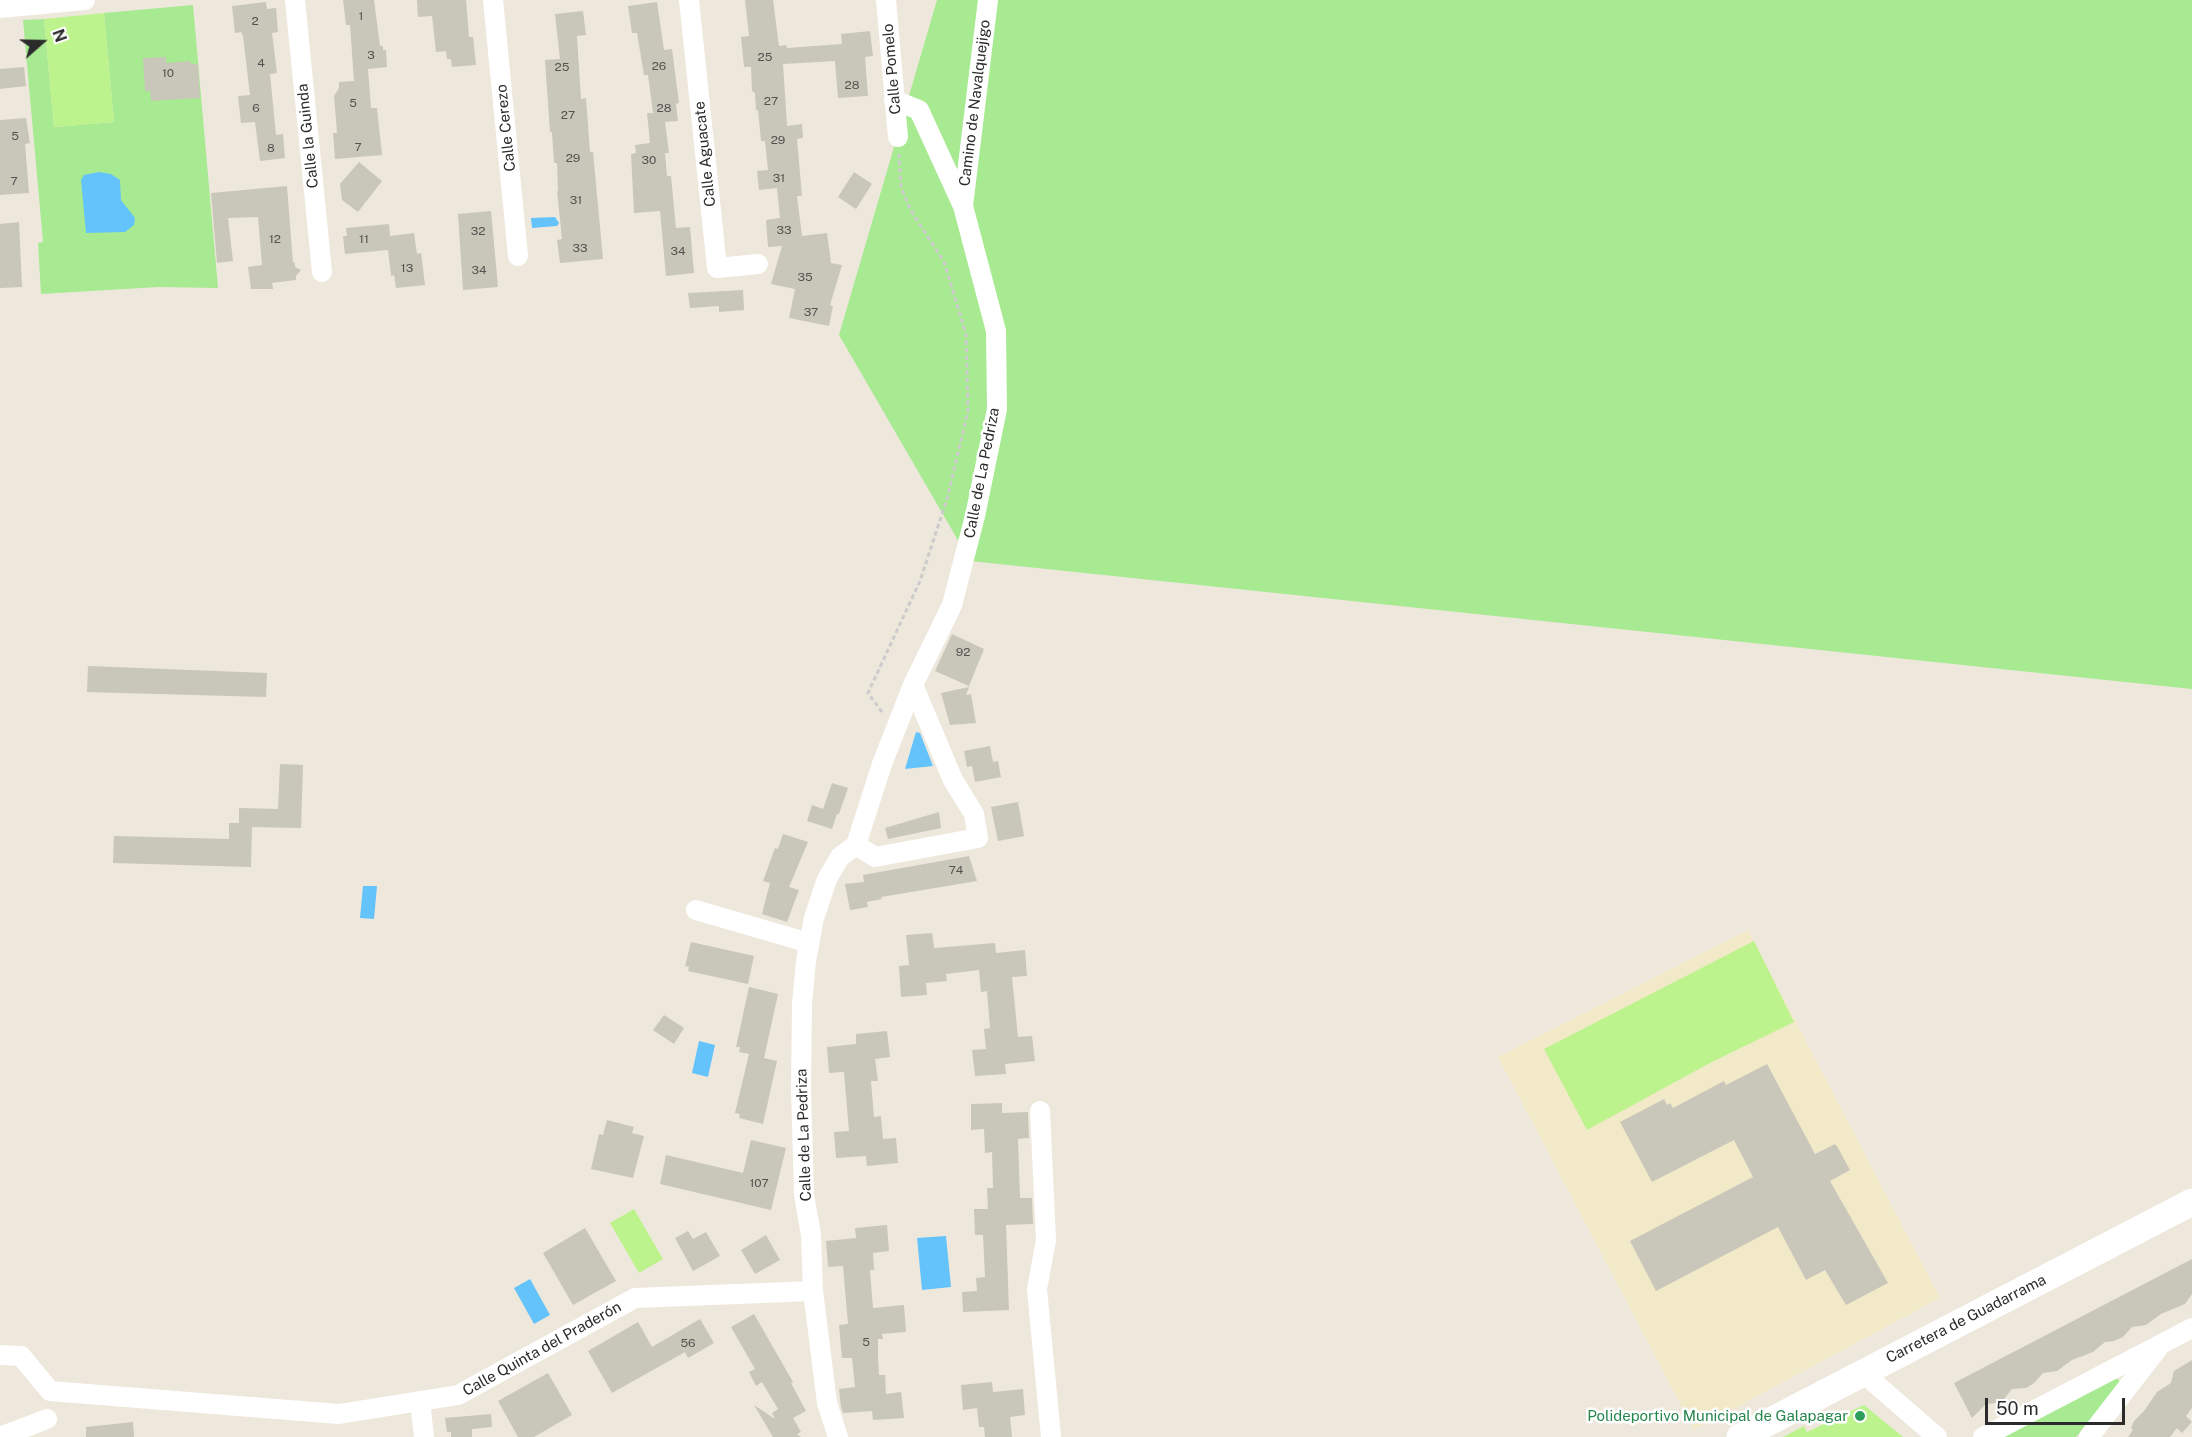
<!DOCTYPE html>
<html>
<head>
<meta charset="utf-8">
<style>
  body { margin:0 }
  #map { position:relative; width:2192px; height:1437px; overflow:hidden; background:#eee8dc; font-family:"Public Sans",sans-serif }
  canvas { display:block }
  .north { position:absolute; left:12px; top:12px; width:60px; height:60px; -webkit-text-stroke:4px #fff; paint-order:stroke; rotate:70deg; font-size:16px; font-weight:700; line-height:24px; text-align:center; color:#2b2b2b }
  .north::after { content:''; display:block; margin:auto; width:21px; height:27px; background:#2b2b2b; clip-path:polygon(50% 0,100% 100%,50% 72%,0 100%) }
  .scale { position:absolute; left:1985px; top:1398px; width:140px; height:27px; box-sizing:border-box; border:3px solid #2b2b2b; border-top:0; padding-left:8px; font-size:18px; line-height:21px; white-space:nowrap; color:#2b2b2b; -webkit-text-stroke:4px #fff; paint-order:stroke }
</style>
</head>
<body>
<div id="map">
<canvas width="2192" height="1437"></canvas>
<div class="north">N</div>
<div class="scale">50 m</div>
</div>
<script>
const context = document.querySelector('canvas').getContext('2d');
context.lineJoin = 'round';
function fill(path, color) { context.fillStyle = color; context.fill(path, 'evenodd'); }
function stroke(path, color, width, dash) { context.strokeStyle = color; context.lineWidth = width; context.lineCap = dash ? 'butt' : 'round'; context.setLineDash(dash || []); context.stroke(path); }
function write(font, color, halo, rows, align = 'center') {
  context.font = font + ' "Public Sans",sans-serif'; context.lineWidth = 5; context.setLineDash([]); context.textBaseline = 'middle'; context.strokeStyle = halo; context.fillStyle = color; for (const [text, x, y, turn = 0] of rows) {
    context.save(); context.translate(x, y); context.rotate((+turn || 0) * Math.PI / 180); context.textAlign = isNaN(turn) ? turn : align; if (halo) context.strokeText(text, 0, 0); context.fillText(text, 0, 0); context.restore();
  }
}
const education = new Path2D(`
  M1748,930L1940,1298L1694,1430L1498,1057Z`);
const green = new Path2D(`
  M937,0H2192V689L970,561L839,335Z
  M193,5L218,288L158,287L41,294L38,243L43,242L23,20L44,19L54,127L114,122L104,13Z
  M2116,1377L2121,1383L2076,1437H2003Z`);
const pitch = new Path2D(`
  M104,13L114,122L54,127L44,19Z
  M1754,941L1794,1022L1710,1063L1587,1130L1544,1049Z
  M634,1209L663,1259L639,1273L610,1223Z
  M1864,1405L1903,1437H1783L1804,1426L1807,1432Z`);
const water = new Path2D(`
  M99,172L111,174L120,180L121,200L135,218L134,225L125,232L86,233L81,180L84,175Z
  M555,217L559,223L557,226L532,228L531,218Z
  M916,732L920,733L933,766L905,769Z
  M363,886H377L374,919L360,918Z
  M699,1041L715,1045L708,1077L692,1073Z
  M946,1236L951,1287L922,1290L917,1238Z
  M530,1279L550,1315L534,1324L514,1288Z`);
const building = new Path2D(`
  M343,0H374L380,46H383V50H386L387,67L368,69L371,108H377L382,155L335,159L333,133H337L334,96L339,88V82L354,81L350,25H346Z
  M417,0H466L469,37H473L476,65L452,67L451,59H447L446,51L436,52L432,16L418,17Z
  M745,0H773L779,46L786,45L787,48L842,44L841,34L870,31L873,56L865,57L868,96L838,98L835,61L783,64L787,126L802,124L803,138L797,139L802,196H797L802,236L827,233L831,263L842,265L830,305L833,306L829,326L789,318L795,289L771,284L782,246L768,247L766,220L780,218L777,188L759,190L757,171L768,170L765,141H761L758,110H756L755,93L752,91L751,67H744L741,37L749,36Z
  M266,2L267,9L276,8L278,32L272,33L277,73L270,74L276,135L283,134L285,158L260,161L255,122L241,123L238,96L250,95L243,36L241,32L235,33L232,6Z
  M657,2L664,50L672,49L679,103L676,104L678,121L665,122L669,153H665L667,176H671L676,228L690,227L694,273L666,276L660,211L634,213L631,154L636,153L635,145L650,143L647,113H653L648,75H644L637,33H632L628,6Z
  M583,11L586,35L577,36L581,99L586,98L590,152H593L603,259L560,263L557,240L562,239L557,191H558L557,163H554L552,132H550L545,60L560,59L555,14Z
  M166,57V63L190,61L191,64H198L200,98L151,101L150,91H145L143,58Z
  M24,67L26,86L0,89V69Z
  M26,118L30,143L25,144L29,193L0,195V120Z
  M359,162L382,181L358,212L342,200L340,184Z
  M854,172L872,184L856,209L838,197Z
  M287,186L293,263L295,262V267L301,270L296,276V280L272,283L273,289H251L248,267L262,265L258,217L228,218L233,261L217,263L211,193Z
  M491,211L498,287L463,290L458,214Z
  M19,222L22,287L0,288V224Z
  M389,224L390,236L414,233L417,254L421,253L425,285L396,288L394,275L391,276L388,250L345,254L343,236H347L346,228Z
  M743,290L744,310L719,312V306L690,308L688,293Z
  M952,634L984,649L969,686L935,671Z
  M88,666L267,673L266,697L87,692Z
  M969,687L966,695L971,694L976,723L950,725L941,693Z
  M990,746L993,762L998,761L1001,777L975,782L972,766L967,767L964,751Z
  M280,764L303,765L301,828L252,827L251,867L113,863L114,836L229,839V823H239V808L278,809Z
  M832,783L848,788L839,814H837L832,829L807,821L812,805L823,809Z
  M1018,802L1024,836L998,841L991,807Z
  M939,812L941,828L888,839L885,828Z
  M783,834L808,842L789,887L799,890L787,922L762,914L770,883L763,881L775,848L778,849Z
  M969,856L977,881L881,897L882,899L867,902L868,907L850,910L845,884L864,882L863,875Z
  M932,933L934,948L995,943L996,953L1025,950L1027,976L1012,977L1018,1037L1032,1036L1035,1061L1005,1064L1006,1074L975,1076L972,1050L986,1049L984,1029L990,1028L987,991L981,992L979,970L946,974L947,981L926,983L927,995L901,997L899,966L909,965L906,935Z
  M691,942L754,956L748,984L688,971L689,967L685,966Z
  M749,987L778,994L764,1058L777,1061L763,1124L739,1118L740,1114L735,1113L749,1054L739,1052L740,1047H736Z
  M664,1015L684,1028L674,1044L653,1030Z
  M887,1031L890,1057L875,1059L878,1081H871L874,1117L881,1116L883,1139L896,1138L898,1163L867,1166L866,1156L836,1158L834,1132L849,1131L844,1072L829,1073L827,1047L856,1044V1034Z
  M1767,1064L1815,1154L1835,1144L1838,1148L1850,1170L1830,1181L1888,1283L1846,1305L1825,1270L1806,1280L1778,1227L1656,1291L1630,1241L1753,1177L1734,1140L1652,1182L1620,1122L1664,1099L1667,1105L1670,1103L1673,1108L1724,1081L1726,1085Z
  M1002,1103V1113L1028,1112L1029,1138L1018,1139L1020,1198H1032L1033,1224L1006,1225L1009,1310L963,1312L962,1292L977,1291L976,1278L985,1277L983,1235H975L974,1209H988L987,1188H993L992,1152L985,1153L984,1129L971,1130V1104Z
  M607,1120L634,1127L632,1133L644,1136L633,1178L591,1169L599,1134L603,1135Z
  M751,1140L786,1148L771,1210L660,1184L666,1155L743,1173Z
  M887,1225L889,1251L873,1253L874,1270H870L873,1308L904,1305L906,1332L882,1334L883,1339H878V1357L879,1375H885L886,1394L901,1392L904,1418L873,1420L872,1411L843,1413L841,1407L839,1389L855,1387L852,1358H842L839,1325L848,1324L843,1266L828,1267L826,1241L856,1238L855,1228Z
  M585,1228L616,1281L573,1305L543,1253Z
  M688,1231L693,1239L706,1232L720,1256L693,1271L675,1238Z
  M766,1235L780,1260L755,1274L741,1250Z
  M2192,1259V1294L2185,1304L2161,1314L2146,1325L2132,1327L2123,1337L2114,1341L2105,1342L2093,1352L2072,1360L2057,1371L2043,1373L2034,1383L2026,1388L2012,1389L2004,1399L1996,1403L1986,1404L1972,1418L1954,1383Z
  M754,1314L793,1382L791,1383L806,1411L793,1418L801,1432L797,1434L801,1437H773L754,1405L775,1419L772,1413L778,1409L762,1382L756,1386L749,1372L755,1369L731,1327Z
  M700,1319L714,1343L688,1358L685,1352L612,1393L588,1351L638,1322L652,1347Z
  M2192,1360V1408L2186,1416L2192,1422L2182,1433L2177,1428L2170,1437H2128L2133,1430L2131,1428L2134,1421L2144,1411L2157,1392L2171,1383L2174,1371Z
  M548,1373L572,1415L534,1437H518L498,1401Z
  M992,1382L993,1392L1023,1389L1025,1415L1010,1417L1012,1437H985L984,1427H979L977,1408L963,1410L961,1385Z
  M491,1414L492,1427L472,1429V1437H451V1432H447L445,1418Z
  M133,1422L134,1437H86V1427Z`);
const path = new Path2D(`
  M882,712L868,693L920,581L947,499L968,411L966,334L944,262L910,209L901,187L899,154`);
const minor = new Path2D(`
  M295,0L322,272
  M493,0L518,256
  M689,0L717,268L758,264
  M886,0L898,137
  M0,8L85,0
  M963,206L988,0
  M856,845L875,857L978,838L974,814L953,780L913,685
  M696,910L809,943
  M1040,1111L1046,1240L1037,1289L1051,1437
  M0,1355L21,1356L50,1391L339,1414L458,1395L635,1298L813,1291
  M1863,1373L1937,1437
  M420,1401L424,1437
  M0,1437L47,1419
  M838,1437L827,1403L813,1291L811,1235L804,1195L801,1088L802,1004L806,961L814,918L827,879L840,857L856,845L882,764L913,685L952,605L975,516L997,409L996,331L963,206L919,110L894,100
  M1983,1437L2192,1328
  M2089,1437L2158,1348`);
const secondary = new Path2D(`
  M1740,1437L2192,1202`);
const markers = [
  [1860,1416,6,"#2e9e5b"]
];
const numberNames = [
  ["1",361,16],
  ["2",255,21],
  ["3",371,55],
  ["25",765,57],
  ["4",261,63],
  ["26",659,66],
  ["25",562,67],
  ["10",168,73],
  ["28",852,85],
  ["27",771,101],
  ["5",353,103],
  ["6",256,108],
  ["28",664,108],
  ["27",568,115],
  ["5",15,136],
  ["29",778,140],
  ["7",358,147],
  ["8",271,148],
  ["29",573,158],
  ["30",649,160],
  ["31",779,178],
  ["7",14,181],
  ["31",576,200],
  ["33",784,230],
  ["32",478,231],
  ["12",275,239],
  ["11",364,239],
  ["33",580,248],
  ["34",678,251],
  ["13",407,268],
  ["34",479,270],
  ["35",805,277],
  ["37",811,312],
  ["92",963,652],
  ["74",956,870],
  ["107",759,1183],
  ["5",866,1342],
  ["56",688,1343]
];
const streetNames = [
  ["Calle Pomelo",892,69,-95],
  ["Camino de Navalquejigo",975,103,-83],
  ["Calle Cerezo",506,128,-96],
  ["Calle la Guinda",308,136,-96],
  ["Calle Aguacate",705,154,-96],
  ["Calle de La Pedriza",982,473,-79],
  ["Calle de La Pedriza",804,1135,-92],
  ["Carretera de Guadarrama",1966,1319,-27],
  ["Calle Quinta del Praderón",542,1349,-29]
];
const leisureNames = [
  ["Polideportivo Municipal de Galapagar",1848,1416]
];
fill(education, '#f2e9c9');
fill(green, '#a7ea92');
fill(pitch, '#bdf38d');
fill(water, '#64c3fb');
fill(building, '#c9c6ba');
stroke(path, '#ccc', 3, [4.5, 3]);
stroke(minor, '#fff', 20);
stroke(secondary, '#fff', 27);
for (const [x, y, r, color] of markers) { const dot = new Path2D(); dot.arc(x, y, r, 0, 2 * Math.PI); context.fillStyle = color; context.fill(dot); stroke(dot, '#fff', 2); }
write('12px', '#52524f', null, numberNames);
write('15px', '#2b2b2b', '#fff', streetNames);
write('15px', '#27864d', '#fff', leisureNames, 'right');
</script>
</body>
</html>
